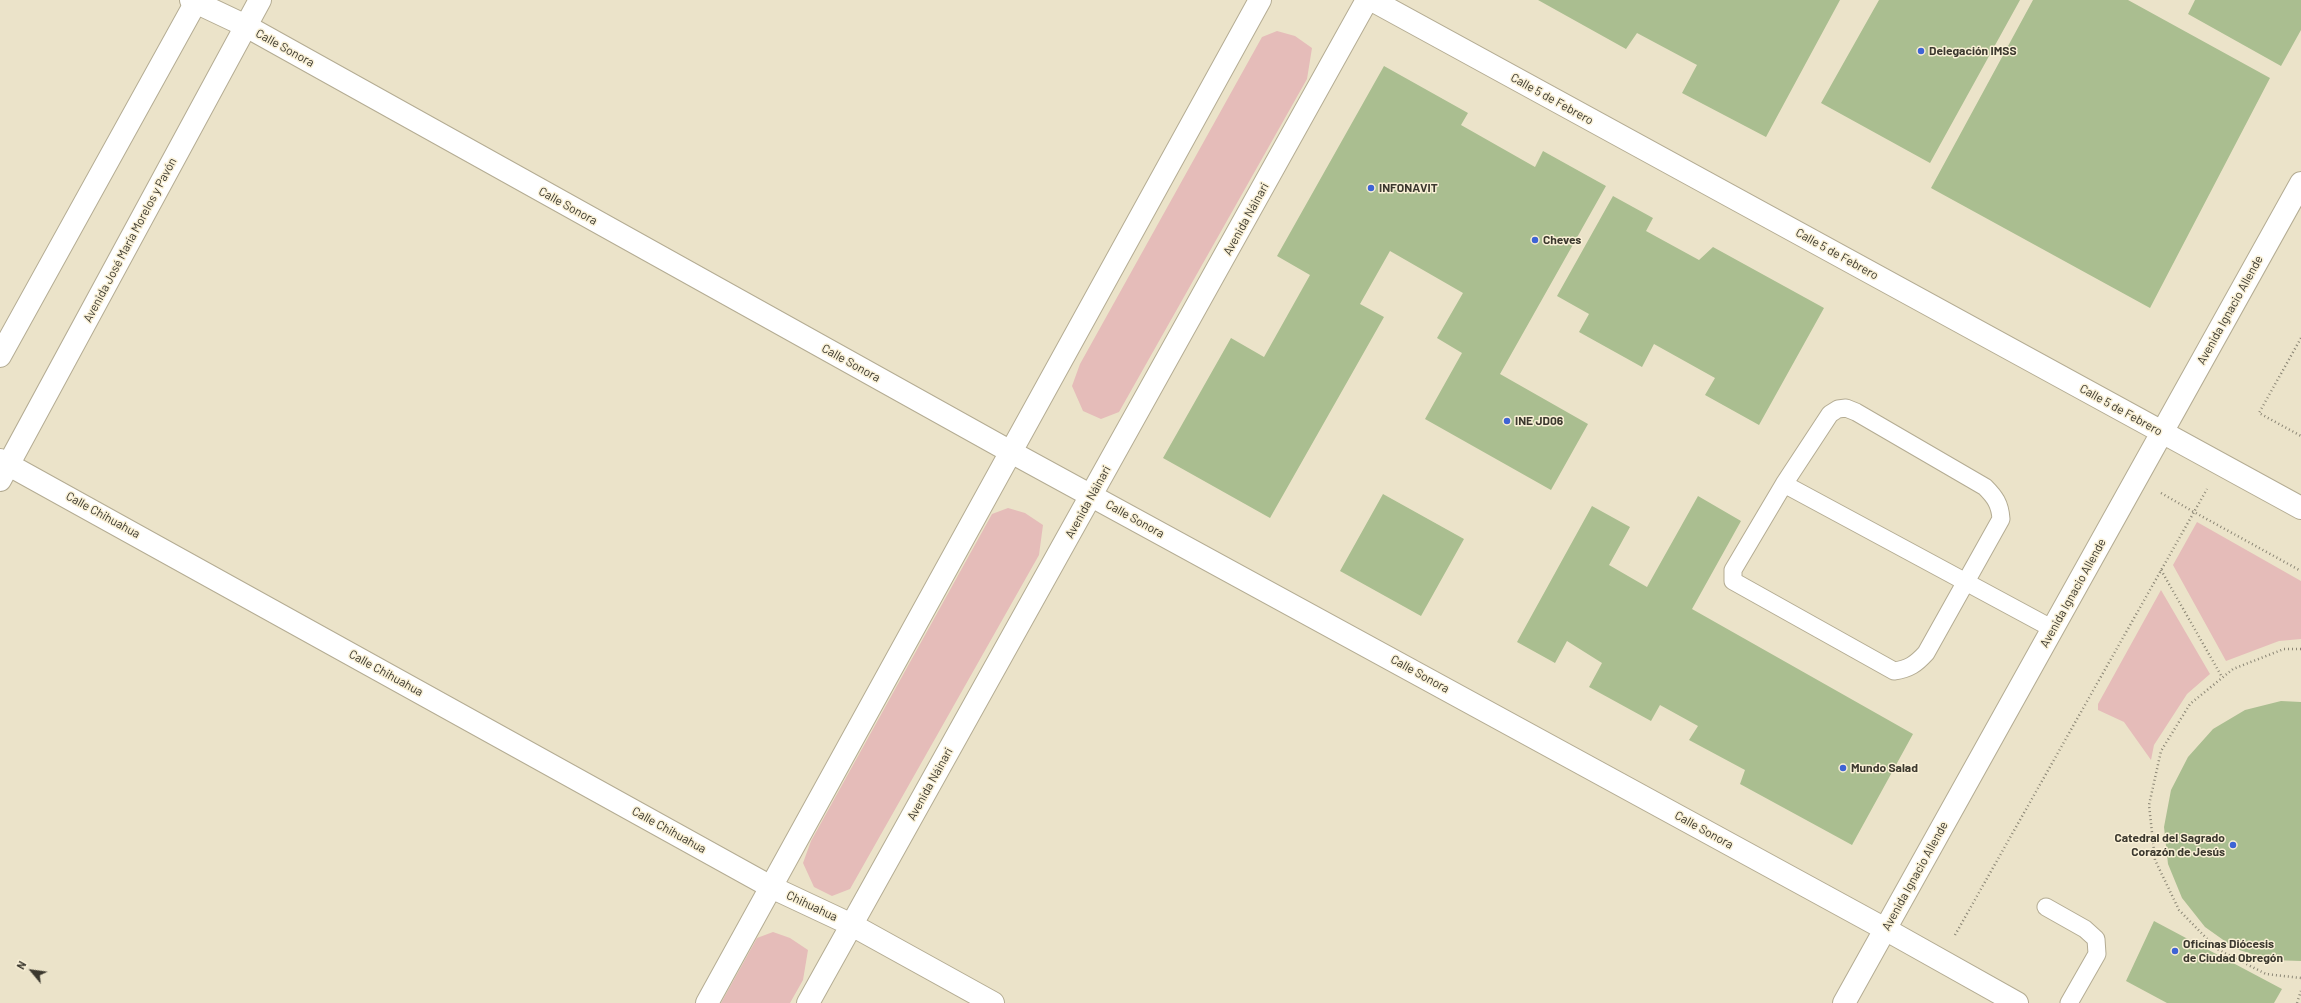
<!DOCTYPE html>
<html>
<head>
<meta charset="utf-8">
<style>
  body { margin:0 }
  #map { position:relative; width:2301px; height:1003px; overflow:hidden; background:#ebe3c9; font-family:Barlow,sans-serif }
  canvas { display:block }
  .north { position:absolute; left:12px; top:951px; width:40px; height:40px; -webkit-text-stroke:3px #f9f0d6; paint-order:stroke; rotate:299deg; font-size:11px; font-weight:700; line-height:16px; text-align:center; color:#3b382e }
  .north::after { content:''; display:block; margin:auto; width:14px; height:18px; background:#3b382e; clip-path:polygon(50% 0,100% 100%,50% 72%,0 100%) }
</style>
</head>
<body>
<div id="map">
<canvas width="2301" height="1003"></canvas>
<div class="north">N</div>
</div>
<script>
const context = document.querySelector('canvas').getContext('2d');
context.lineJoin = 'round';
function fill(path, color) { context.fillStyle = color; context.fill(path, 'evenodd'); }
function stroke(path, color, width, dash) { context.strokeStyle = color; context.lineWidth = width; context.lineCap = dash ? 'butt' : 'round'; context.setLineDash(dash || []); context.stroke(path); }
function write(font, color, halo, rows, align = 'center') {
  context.font = font + ' Barlow,sans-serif'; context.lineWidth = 3; context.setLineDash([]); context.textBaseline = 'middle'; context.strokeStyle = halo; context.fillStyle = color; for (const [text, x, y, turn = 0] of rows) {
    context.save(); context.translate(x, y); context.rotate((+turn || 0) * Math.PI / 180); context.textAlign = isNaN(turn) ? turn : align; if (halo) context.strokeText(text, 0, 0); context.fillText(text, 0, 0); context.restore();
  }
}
const green = new Path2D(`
  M1277,31L1295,36L1312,48L1307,79L1119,412L1101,419L1083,411L1072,386L1080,364L1262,37Z
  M1008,508L1025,513L1043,525L1039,555L850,889L832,896L814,887L803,863L811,841L992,514Z
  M2197,522L2301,581V639L2279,641L2226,661L2173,565Z
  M2161,590L2210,674L2187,694L2154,745L2151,760L2124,722L2098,710V704Z
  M773,932L790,938L808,950L803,980L790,1003H721L757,938Z`);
const building = new Path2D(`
  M1538,0H1840L1766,137L1682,93L1697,65L1637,33L1626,49Z
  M1879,0H2020L1930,163L1821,103Z
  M2033,0H2128L2270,78L2150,308L1931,188Z
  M2195,0H2301V30L2281,66L2188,14Z
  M1384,66L1468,113L1461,125L1535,167L1543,151L1606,186L1500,374L1588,424L1551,490L1425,419L1462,353L1437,338L1463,293L1390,251L1360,304L1384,317L1270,518L1163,458L1231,338L1264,357L1310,275L1277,256Z
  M1613,196L1653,218L1646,231L1699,260L1713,247L1824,308L1759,425L1705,395L1715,378L1654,344L1642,367L1579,332L1589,314L1557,296Z
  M1383,494L1464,539L1421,616L1340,571Z
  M1698,496L1741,521L1692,609L1913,734L1852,845L1740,784L1745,770L1689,740L1698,726L1660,705L1651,721L1589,687L1602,663L1567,641L1555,663L1517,642L1592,506L1630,527L1609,565L1647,587Z
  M2281,701L2301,702V961L2271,960L2236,949L2205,927L2182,898L2168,864L2164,827L2171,790L2188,757L2213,729L2245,710Z
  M2154,921L2282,989L2274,1003H2167L2126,981Z`);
const path = new Path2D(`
  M2301,338L2259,413L2301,436
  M2161,493L2194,512L2207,489
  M2161,570L2222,677
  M2301,649H2284L2233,669L2190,704L2161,751L2149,805L2155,860L2179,910L2217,949L2266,974L2301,978
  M1955,935L2194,512L2301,571
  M2297,1003L2301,991`);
const lane = new Path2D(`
  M1846,408L1856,412L1985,487C1995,497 2000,504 2001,519L1926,653C1916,664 1909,669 1894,671L1733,581V570L1784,484L1830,414L1838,409Z
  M1784,484L2053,629
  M2046,907L2085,929L2096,939L2097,954L2069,1003`);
const street = new Path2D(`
  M191,0L246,26L1011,452L1885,929L2017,1003
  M0,460L771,887`);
const secondary = new Path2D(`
  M1372,0L2301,508
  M771,887L852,925L993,1003
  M707,1003L1260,0
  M808,1003L1367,0
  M1844,1003L2301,183`);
const primary = new Path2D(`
  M0,356L197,0
  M0,480L260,0`);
const markers = [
  [1921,51,4,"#3e64d5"],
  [1371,188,4,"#3e64d5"],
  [1535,240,4,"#3e64d5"],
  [1507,421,4,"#3e64d5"],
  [1843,768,4,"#3e64d5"],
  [2233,845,4,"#3e64d5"],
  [2175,951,4,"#3e64d5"]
];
const streetNames = [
  ["Calle Sonora",285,48,29],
  ["Calle 5 de Febrero",1552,99,29],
  ["Calle Sonora",568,206,29],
  ["Avenida Náinari",1246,219,-61],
  ["Avenida José María Morelos y Pavón",130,240,-62],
  ["Calle 5 de Febrero",1837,254,29],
  ["Avenida Ignacio Allende",2230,310,-61],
  ["Calle Sonora",851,363,29],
  ["Calle 5 de Febrero",2121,410,29],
  ["Avenida Náinari",1088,502,-61],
  ["Calle Chihuahua",103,515,29],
  ["Calle Sonora",1135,519,29],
  ["Avenida Ignacio Allende",2073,593,-61],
  ["Calle Chihuahua",386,673,29],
  ["Calle Sonora",1420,674,29],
  ["Avenida Náinari",930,784,-61],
  ["Calle Chihuahua",669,830,29],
  ["Calle Sonora",1704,830,29],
  ["Avenida Ignacio Allende",1915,876,-61],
  ["Chihuahua",812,906,25]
];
const poiNames = [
  ["Delegación IMSS",1929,51],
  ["INFONAVIT",1379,188],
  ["Cheves",1543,240],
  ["INE JD06",1515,421],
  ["Mundo Salad",1851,768],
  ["Catedral del Sagrado",2225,838,"right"],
  ["Corazón de Jesús",2225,852,"right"],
  ["Oficinas Diócesis",2183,944],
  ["de Ciudad Obregón",2183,958]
];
fill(green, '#e5bcb9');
fill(building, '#aabe90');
stroke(lane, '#b4ac93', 19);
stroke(street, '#b4ac93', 24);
stroke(secondary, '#b4ac93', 24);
stroke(primary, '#b4ac93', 24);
stroke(path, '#8b8675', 2.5, [1, 3]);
stroke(lane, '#fff', 17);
stroke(street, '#fff', 22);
stroke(secondary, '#fff', 22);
stroke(primary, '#fff', 22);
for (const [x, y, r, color] of markers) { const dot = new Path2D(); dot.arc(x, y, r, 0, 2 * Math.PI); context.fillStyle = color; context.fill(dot); stroke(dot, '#f9f0d6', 1.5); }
write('12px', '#3b382e', '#f9f0d6', streetNames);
write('bold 12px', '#3b382e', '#f9f0d6', poiNames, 'left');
</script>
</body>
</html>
